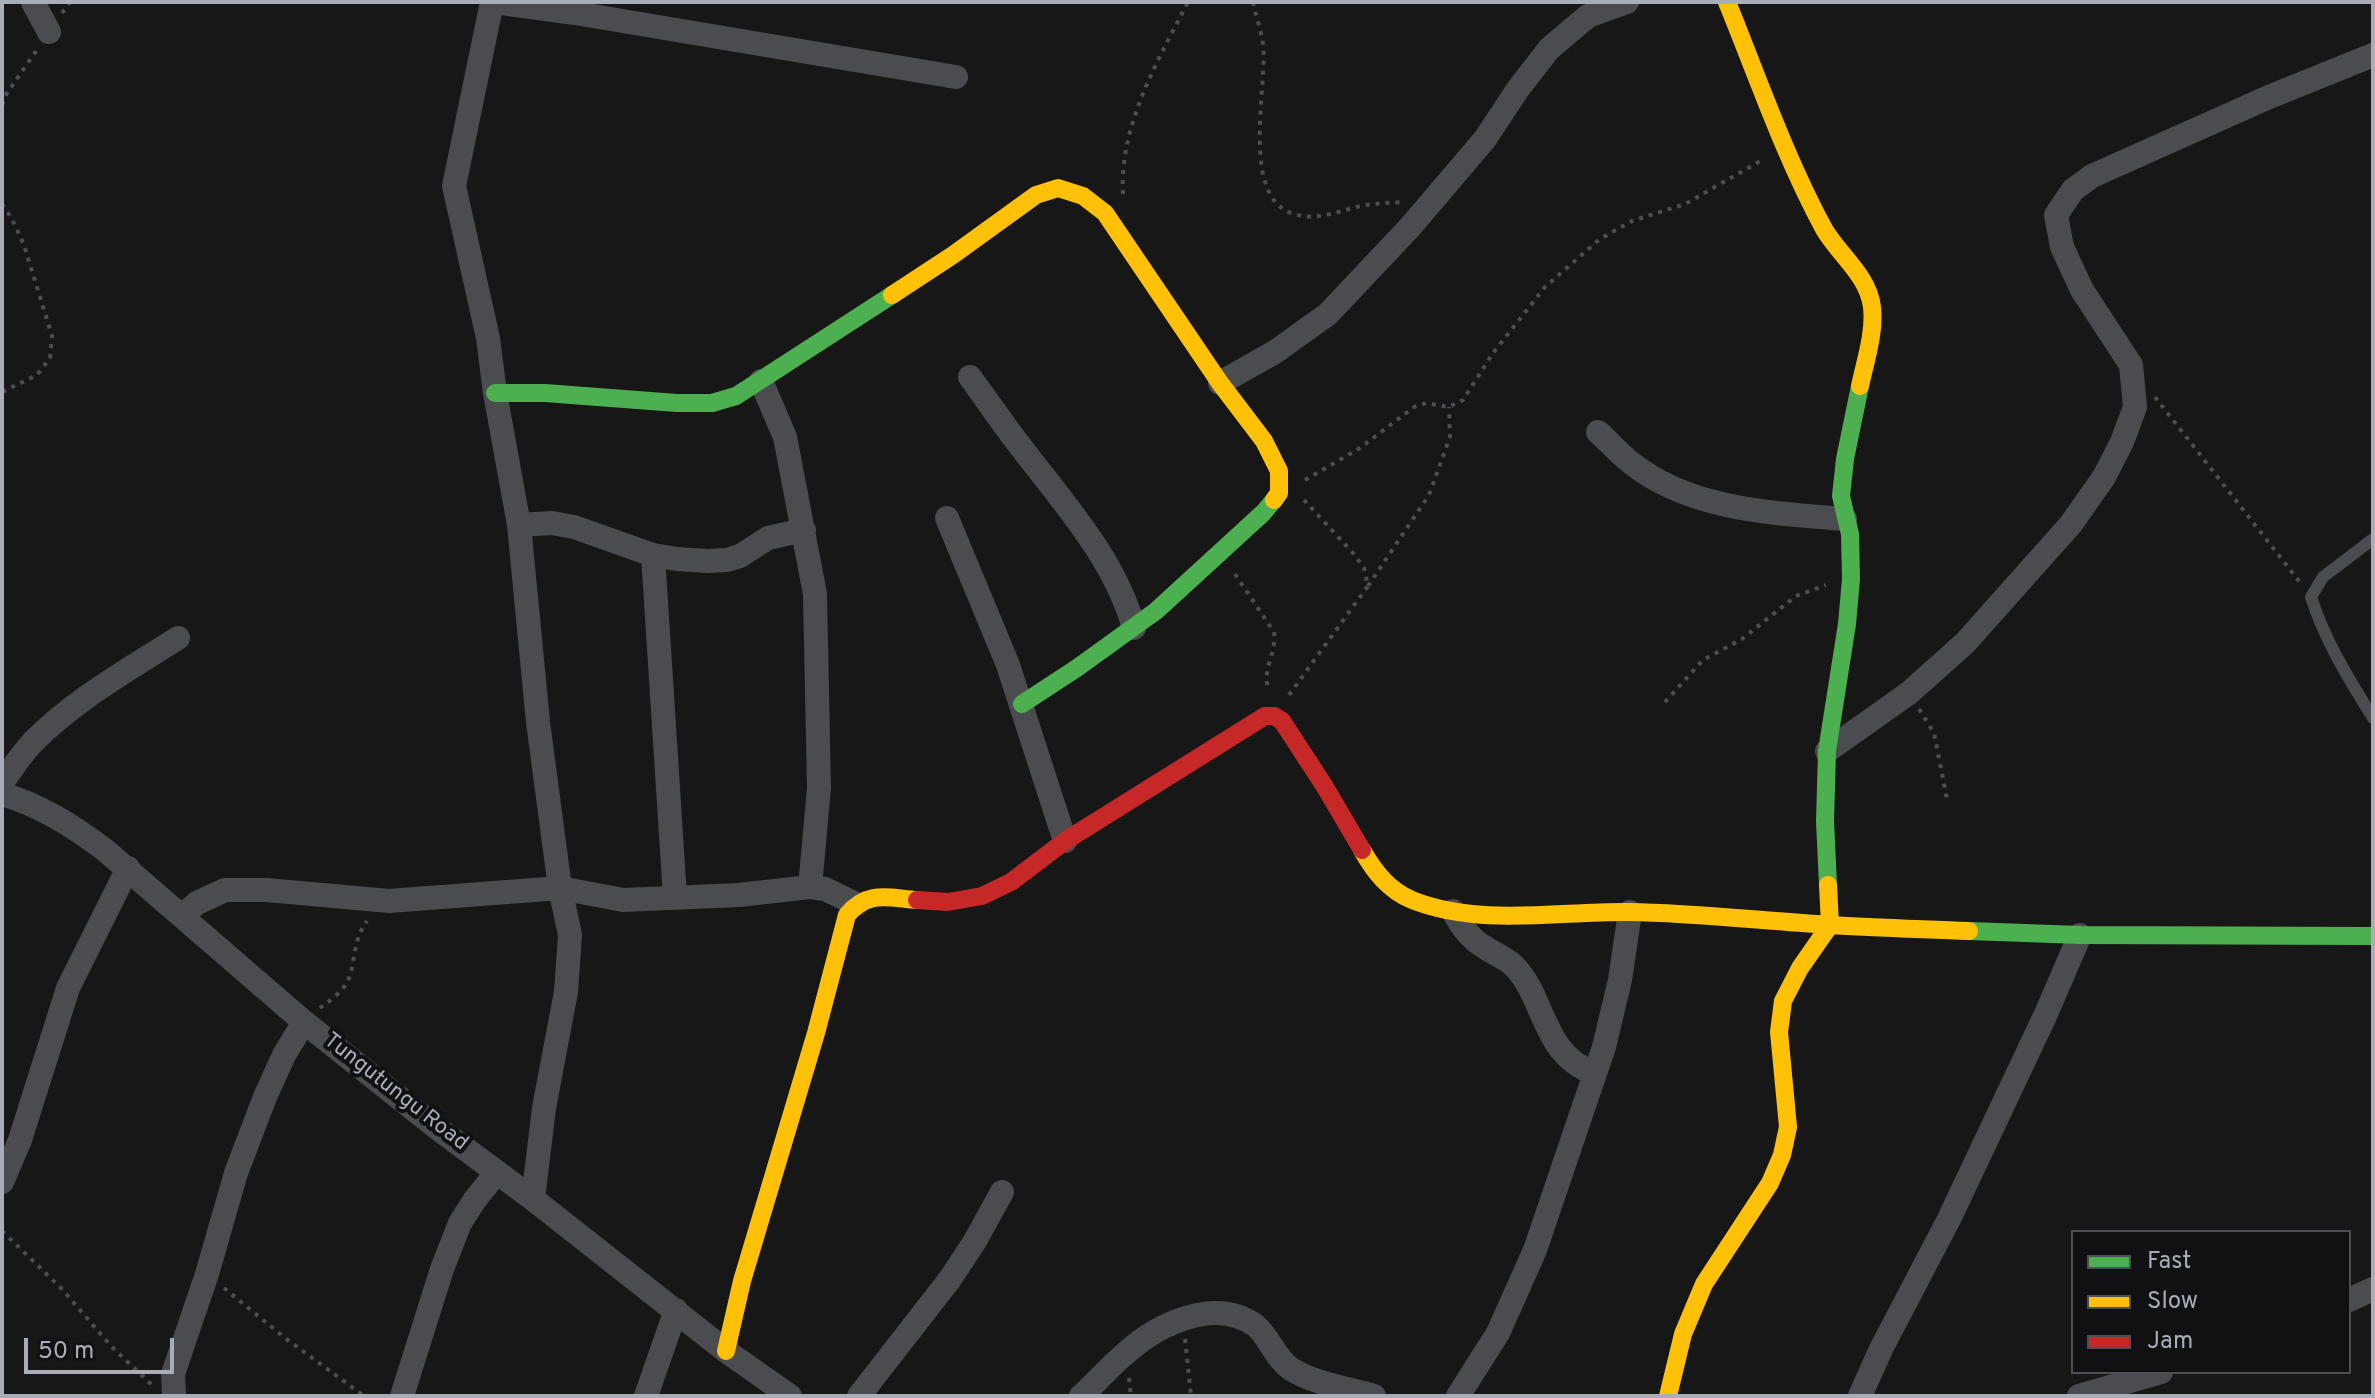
<!DOCTYPE html>
<html>
<head>
<meta charset="utf-8">
<style>
  body { margin:0 }
  #map { position:relative; width:2375px; height:1398px; overflow:hidden; background:#171717; font-family:Overpass,sans-serif }
  canvas { display:block }
  .frame { position:absolute; inset:0; border:4px solid #a8adb8; pointer-events:none }
  .legend { position:absolute; left:2071px; top:1230px; width:280px; height:144px; box-sizing:border-box; background:#111113; border:2px solid #4d4f55; margin:0; padding:10px 14px; list-style:none; font-size:24px; color:#a8adb8 }
  .legend li { display:flex; align-items:center; gap:16px; height:40px }
  .legend b { width:40px; border:2px solid #4d4f55 }
  .scale { position:absolute; left:24px; top:1338px; width:150px; height:36px; box-sizing:border-box; border:4px solid #a8adb8; border-top:0; padding-left:10px; font-size:24px; line-height:28px; white-space:nowrap; color:#a8adb8; -webkit-text-stroke:6px #111113; paint-order:stroke }
</style>
</head>
<body>
<div id="map">
<canvas width="2375" height="1398"></canvas>
<div class="frame"></div>
<ul class="legend">
<li><b style="height:10px;background:#4caf50"></b>Fast</li>
<li><b style="height:10px;background:#ffc107"></b>Slow</li>
<li><b style="height:10px;background:#c62828"></b>Jam</li>
</ul>
<div class="scale">50 m</div>
</div>
<script>
const context = document.querySelector('canvas').getContext('2d');
context.lineJoin = 'round';
function stroke(path, color, width, dash) { context.strokeStyle = color; context.lineWidth = width; context.lineCap = dash ? 'butt' : 'round'; context.setLineDash(dash || []); context.stroke(path); }
function write(font, color, halo, rows, align = 'center') {
  context.font = font + ' Overpass,sans-serif'; context.lineWidth = 8; context.setLineDash([]); context.textBaseline = 'middle'; context.strokeStyle = halo; context.fillStyle = color; for (const [text, x, y, turn = 0] of rows) {
    context.save(); context.translate(x, y); context.rotate((+turn || 0) * Math.PI / 180); context.textAlign = isNaN(turn) ? turn : align; if (halo) context.strokeText(text, 0, 0); context.fillText(text, 0, 0); context.restore();
  }
}
const path = new Path2D(`
  M1253,2C1256,16 1261,30 1263,44C1268,86 1239,198 1294,214C1319,222 1342,209 1366,205C1378,203 1390,203 1403,202
  M62,13L70,2
  M2,105L7,93L39,47
  M1123,194C1119,126 1158,60 1188,2
  M2,204L12,219L24,245L52,336L50,358L37,375L2,392
  M2155,397L2302,585
  M1305,480L1360,448L1414,407L1426,403L1449,407L1463,400L1493,353L1545,287L1600,239L1632,221L1685,204L1764,159
  M1235,574L1274,632C1277,654 1261,669 1269,691
  M1368,586L1429,495L1450,437L1449,407
  M1289,695L1368,586L1364,568L1353,553L1304,500
  M1665,702L1703,660L1742,639L1796,596L1826,585
  M1919,709L1934,733L1947,799
  M320,1008C328,1002 338,995 344,987C357,971 350,943 367,921
  M2,1231L61,1288L111,1346L154,1387
  M224,1288L285,1338L364,1396
  M1185,1339L1191,1396
  M1129,1378L1131,1396`);
const lane = new Path2D(`
  M2373,539L2323,577L2311,597C2325,641 2349,679 2373,718`);
const street = new Path2D(`
  M33,2L49,32
  M492,2L454,186L488,338L495,393L519,525L538,722L560,888L570,935L566,992L544,1108L533,1199
  M494,2L575,13L956,77
  M970,377C986,399 1001,421 1017,442C1061,500 1114,557 1134,628
  M761,381L785,437L815,594L819,788L810,887
  M1220,383L1275,352L1328,314L1411,226L1485,139L1518,89L1549,49L1588,16L1627,2
  M1598,432C1609,442 1619,453 1630,462C1689,510 1772,513 1845,519
  M947,518L1008,665L1065,841
  M519,525L552,523L574,527L653,555L677,559L708,561L727,560L740,556L768,538L804,530
  M653,555L675,897
  M1827,751L1909,693L1965,643L2071,524L2104,477L2122,442L2135,407L2131,365L2082,290L2062,247L2056,215L2073,190L2092,176L2269,97L2373,55
  M2,783C11,770 21,755 32,743C74,700 128,670 178,638
  M2,794C40,805 73,826 105,850L304,1022L436,1127L533,1199L726,1351L790,1396
  M1453,911C1462,927 1470,939 1486,948C1495,954 1505,958 1513,965C1546,997 1541,1054 1594,1073
  M182,916L197,903L225,890H267L389,901L560,888L623,900L739,895L810,887L825,889L856,904
  M2,1182L20,1140L68,988L128,868
  M2349,1300L2373,1289
  M174,1396L173,1374L207,1274L236,1173L265,1097L284,1055L304,1022
  M402,1396L442,1269L460,1223L474,1201L497,1172
  M646,1396L676,1310
  M859,1396L950,1279L975,1241L1002,1192
  M1081,1396C1097,1382 1110,1366 1126,1353C1158,1324 1216,1296 1256,1326C1270,1338 1275,1358 1291,1369C1315,1384 1347,1388 1374,1396
  M1458,1396L1498,1333L1535,1250L1604,1047L1620,980L1630,912
  M1860,1396L1881,1349L1949,1219L2045,1016L2080,935
  M2079,1396L2161,1372`);
const fast = new Path2D(`
  M495,393H545L677,403H712L736,396L892,295
  M1022,704L1077,668L1156,611L1263,513L1274,500
  M1828,885L1825,821L1827,751L1847,624L1851,579L1850,534L1841,496L1845,459L1860,386
  M1969,931L2080,935L2373,936`);
const slow = new Path2D(`
  M1727,2C1758,78 1785,157 1824,229C1839,255 1868,275 1872,307C1875,333 1865,362 1860,386
  M892,295L953,255L1036,195L1058,188L1083,196L1105,213L1220,383L1264,441L1279,471V493L1274,500
  M1362,850C1374,871 1388,890 1412,900C1480,927 1559,911 1629,912C1696,913 1763,921 1830,925C1876,928 1923,929 1969,931
  M726,1351L742,1281L816,1033L847,915C868,890 888,898 917,900
  M1668,1396L1683,1334L1704,1284L1770,1183L1782,1155L1788,1127L1779,1032L1783,1001L1800,968L1830,925L1828,885`);
const jam = new Path2D(`
  M917,900L948,902L982,896L1011,882L1065,841L1265,716H1274L1282,721L1325,787L1362,850`);
const streetNames = [
  ["Tungutungu Road",395,1093,38]
];
stroke(path, '#4d4e52', 4, [4, 6]);
stroke(lane, '#4b4c50', 12);
stroke(street, '#4b4c50', 24);
stroke(fast, '#4caf50', 18);
stroke(slow, '#ffc107', 18);
stroke(jam, '#c62828', 18);
write('22px', '#a8adb8', '#111113', streetNames);
</script>
</body>
</html>
